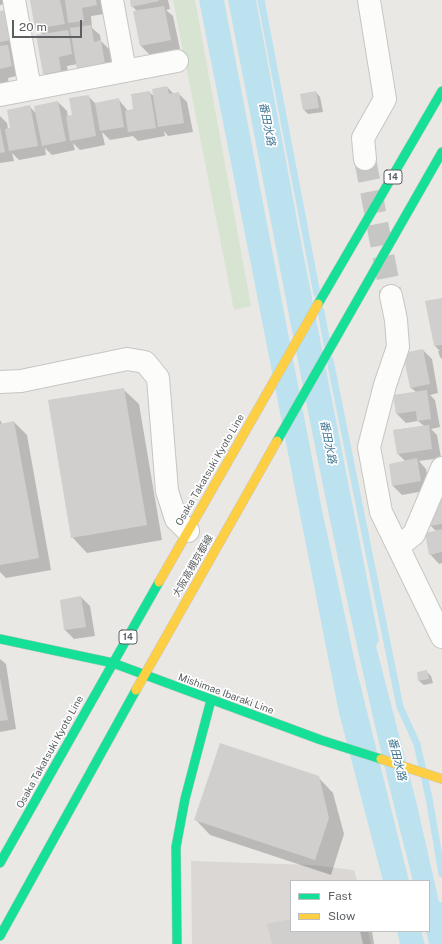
<!DOCTYPE html>
<html>
<head>
<meta charset="utf-8">
<style>
  body { margin:0 }
  #map { position:relative; width:442px; height:944px; overflow:hidden; background:#eae8e5; font-family:"Public Sans",sans-serif }
  canvas { display:block }
  .legend { position:absolute; left:290px; top:880px; width:140px; height:52px; box-sizing:border-box; background:#fff; border:1px solid #bdbfc0; margin:0; padding:5px 7px; list-style:none; font-size:12px; color:#5b5f62 }
  .legend li { display:flex; align-items:center; gap:8px; height:20px }
  .legend b { width:20px; border:1px solid #bdbfc0 }
  .scale { position:absolute; left:12px; top:20px; width:70px; height:18px; box-sizing:border-box; border:2px solid #5b5f62; border-top:0; padding-left:5px; font-size:12px; line-height:14px; white-space:nowrap; color:#5b5f62; -webkit-text-stroke:3px #fff; paint-order:stroke }
</style>
</head>
<body>
<div id="map">
<canvas width="442" height="944"></canvas>
<ul class="legend">
<li><b style="height:5px;background:#16e098"></b>Fast</li>
<li><b style="height:5px;background:#ffcf43"></b>Slow</li>
</ul>
<div class="scale">20 m</div>
</div>
<script>
const context = document.querySelector('canvas').getContext('2d');
context.lineJoin = 'round';
function fill(path, color) { context.fillStyle = color; context.fill(path, 'evenodd'); }
function stroke(path, color, width, dash) { context.strokeStyle = color; context.lineWidth = width; context.lineCap = dash ? 'butt' : 'round'; context.setLineDash(dash || []); context.stroke(path); }
function write(font, color, halo, rows, align = 'center') {
  context.font = font + ' "Public Sans","Noto Sans JP",sans-serif'; context.lineWidth = 3.5; context.setLineDash([]); context.textBaseline = 'middle'; context.strokeStyle = halo; context.fillStyle = color; for (const [text, x, y, turn = 0] of rows) {
    context.save(); context.translate(x, y); context.rotate((+turn || 0) * Math.PI / 180); context.textAlign = isNaN(turn) ? turn : align; if (halo) context.strokeText(text, 0, 0); context.fillText(text, 0, 0); context.restore();
  }
}
const industrial = new Path2D(`
  M191,861L312,865L354,870L357,881H291V931H368L371,944H192Z`);
const green = new Path2D(`
  M173,0H195L251,306L234,310Z`);
const water = new Path2D(`
  M199,0H224L322,510L357,671L409,881H383L339,713Z
  M228,0H256L302,247L379,640L376,646L417,805L439,902H442V944H429L426,931H429V881H413C338,590 286,295 228,0Z
  M397,931H421L425,944H400Z`);
const shadow = new Path2D(`
  M0,0H12V3L0,5Z
  M31,0H103L105,14L91,16L92,28L100,35L101,41L110,50L114,73L78,64L67,66L69,80L53,82L44,73L43,35L36,28Z
  M131,0H168L170,9L166,10L173,16L180,49L150,55L141,46L134,12L137,11L132,6Z
  M5,11L20,75L8,78L10,92L0,94V12Z
  M167,87L174,94L178,93L187,102L193,132L168,136L164,131L165,136L138,141L133,136L110,140L102,132L105,145L80,150L73,143L75,150L52,155L45,148L46,155L19,160L12,153L14,161L0,163V116L7,123L8,129H11L30,107L36,113L58,102L67,111L68,117L73,116L88,96L96,104L119,100L128,111L134,110L149,92L154,96Z
  M316,92L320,97L323,112L308,114L304,110L301,95Z
  M442,299V359L440,357L438,351H440L435,346L426,302Z
  M423,350L432,359L438,393L430,395L435,400L440,427L431,429L437,435L441,458L419,461L426,469L430,490L402,495L393,486L406,462L398,454L394,430L424,426L418,421L406,423L397,414L394,396L416,392L411,388Z
  M123,389L139,404L162,540L87,553L72,537Z
  M0,420L2,424L14,422L27,435L51,570L6,578L0,572Z
  M442,482V563L439,564L430,554L436,531L430,525Z
  M81,597L90,606L95,636L74,639L65,630Z
  M0,659L6,664L16,729L0,732Z
  M427,672L431,676L433,683L424,685L419,681Z
  M318,777L333,793L344,834L331,875L210,835L195,819Z
  M291,920V931H372L374,944H273Z`);
const stream = new Path2D(`
  M261,0L317,294
  M321,311L327,344
  M330,360L400,707L417,744L429,798L442,874`);
const building = new Path2D(`
  M30,0H60L65,24L35,29Z
  M65,0H96L97,5L82,8L84,21L68,23Z
  M130,0H159V1L131,7Z
  M164,6L171,40L140,46L133,11Z
  M5,10L11,40L0,42V11Z
  M91,25L94,42L101,40L105,64L77,69L70,28Z
  M68,30L72,54L59,57L61,71L43,74L36,35Z
  M8,45L12,66L0,69V46Z
  M167,86L169,94L179,92L184,123L158,127L152,89Z
  M150,91L156,128L128,132L125,111L133,109L131,94Z
  M316,91L319,108L303,110L300,94Z
  M89,95L96,136L70,141L66,116L72,115L69,98Z
  M119,98L124,127L100,131L95,103Z
  M58,101L66,141L42,146L34,106Z
  M30,105L38,146L9,151L5,129L10,128L7,110Z
  M0,127L5,152L0,153Z
  M442,298V345L434,346L425,301Z
  M423,349L430,384L410,388L403,353Z
  M124,388L147,525L71,538L48,400Z
  M427,390L431,419L417,421L416,411L396,414L393,395Z
  M14,421L39,558L0,565V424Z
  M429,425L432,449L397,454L393,430Z
  M417,458L421,481L392,486L389,464Z
  M442,481V524L429,526Z
  M442,529V552L429,555L425,533Z
  M81,596L86,627L64,630L60,600Z
  M427,670L429,679L418,681L417,672Z
  M0,678L8,720L0,721Z
  M220,743L319,776L329,818L315,860L194,820Z
  M291,919V931H360L363,944H272L267,924Z`);
const streetTunnel = new Path2D(`
  M365,159L391,296`);
const street = new Path2D(`
  M14,0L30,89
  M112,0L125,71
  M0,95L177,61
  M365,159L363,138L385,99L369,0
  M391,296L396,320L398,347L385,385L369,447L381,512L442,637
  M0,382L21,381L127,359L145,362L158,378L167,491L176,519L188,531
  M398,547L414,534L442,468`);
const fast = new Path2D(`
  M318,304L442,91
  M277,441L442,152
  M0,639L113,663L321,740L381,759
  M0,863L159,582
  M0,936L136,690
  M177,944L176,847L185,799L211,700`);
const slow = new Path2D(`
  M159,582L318,304
  M136,690L277,441
  M381,759L442,779`);
const shields = [
  [393,177,18],
  [128,637,18]
];
const shieldNames = [
  ["14",393,177],
  ["14",128,637]
];
const streetNames = [
  ["Osaka Takatsuki Kyoto Line",210,470,-60],
  ["大阪高槻京都線",193,566,-60],
  ["Mishimae Ibaraki Line",226,694,20],
  ["Osaka Takatsuki Kyoto Line",50,752,-61]
];
const waterNames = [
  ["番田水路",267,124,79],
  ["番田水路",328,442,79],
  ["番田水路",397,759,76]
];
fill(industrial, '#dad7d5');
fill(green, '#d6e4d1');
fill(water, '#bce2f0');
fill(shadow, '#0003');
stroke(stream, '#bce2f0', 7);
fill(building, '#d0cfce');
stroke(streetTunnel, '#c6c6c4', 22, [22, 11]);
stroke(street, '#c6c6c5', 24);
stroke(fast, '#c4c5c4', 10);
stroke(slow, '#c4c5c4', 10);
stroke(street, '#fcfcfb', 22);
stroke(fast, '#16e098', 9);
stroke(slow, '#ffcf43', 9);
for (const [x, y, w] of shields) { const box = new Path2D(); box.roundRect(x - w / 2, y - 7, w, 14, 3); context.fillStyle = '#fff'; context.fill(box); stroke(box, '#5b5f62', 1); }
write('bold 9px', '#5b5f62', null, shieldNames);
write('10px', '#5b5f62', '#fff', streetNames);
write('italic 11px', '#437795', '#fff', waterNames);
</script>
</body>
</html>
